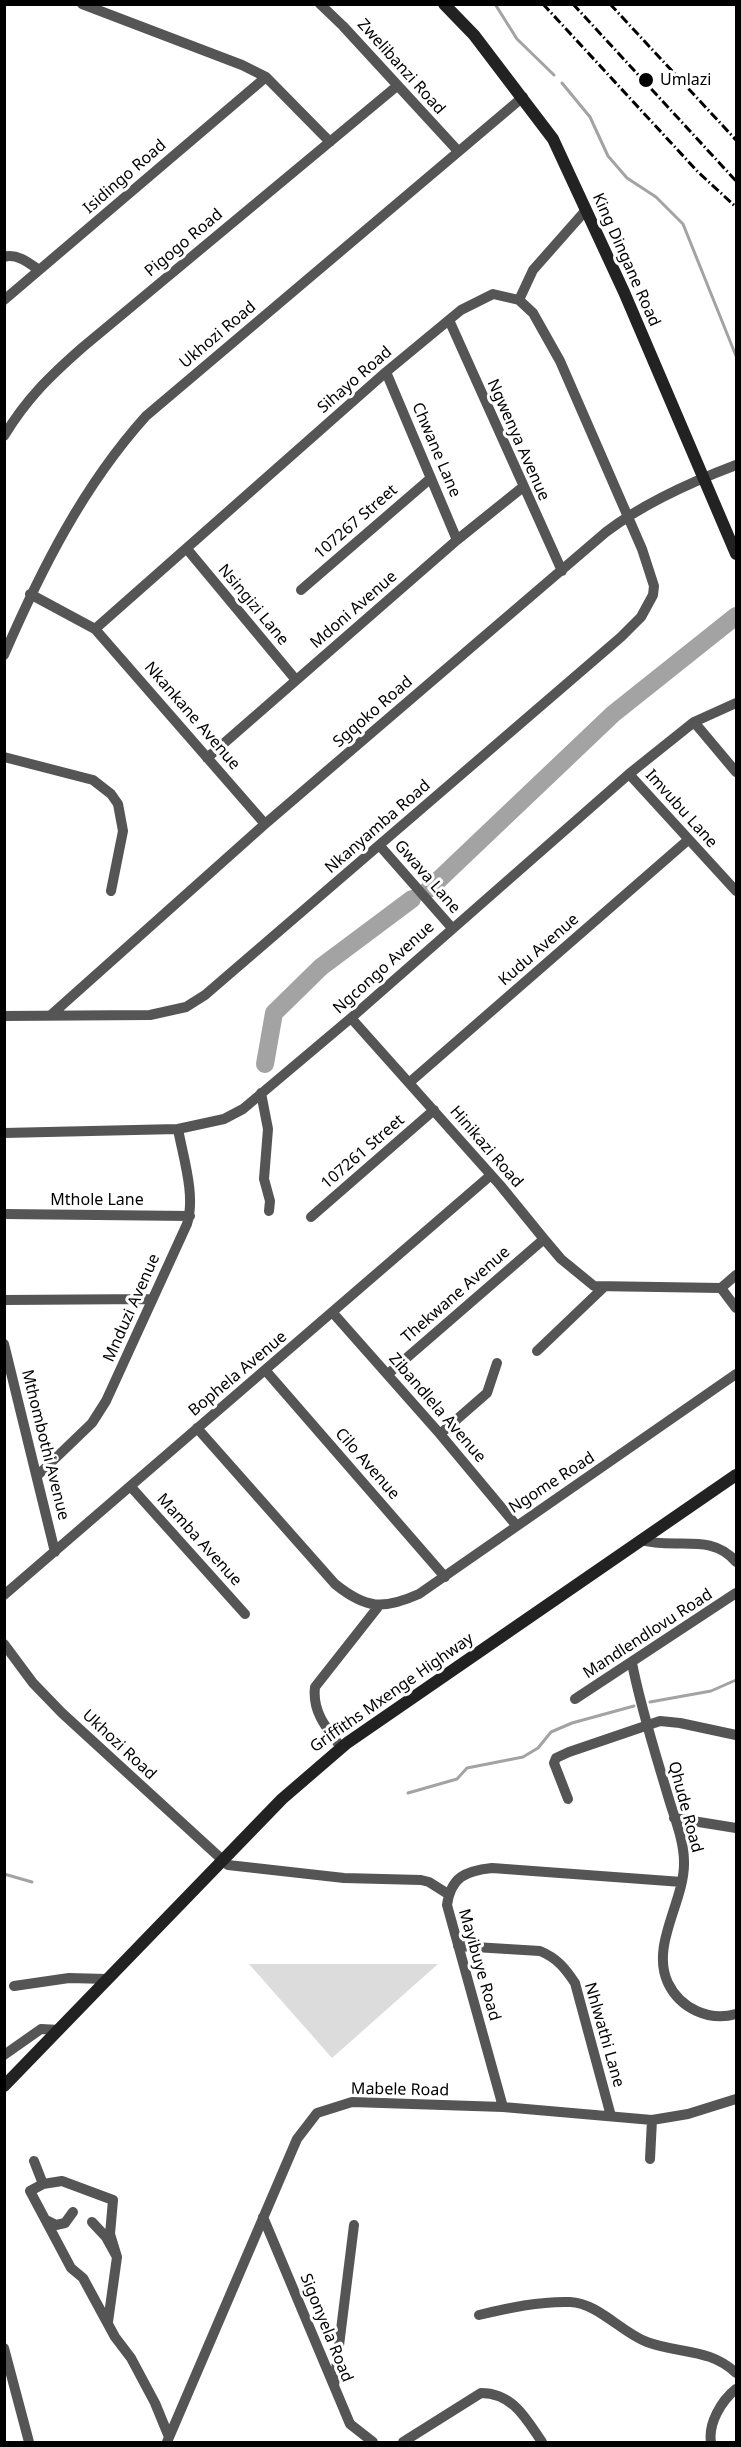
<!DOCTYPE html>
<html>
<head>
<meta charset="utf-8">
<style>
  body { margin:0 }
  #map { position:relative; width:741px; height:2447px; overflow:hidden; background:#fff; font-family:"Noto Sans",sans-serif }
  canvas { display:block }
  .frame { position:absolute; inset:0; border:6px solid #000; pointer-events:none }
</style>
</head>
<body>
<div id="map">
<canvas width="741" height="2447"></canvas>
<div class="frame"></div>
</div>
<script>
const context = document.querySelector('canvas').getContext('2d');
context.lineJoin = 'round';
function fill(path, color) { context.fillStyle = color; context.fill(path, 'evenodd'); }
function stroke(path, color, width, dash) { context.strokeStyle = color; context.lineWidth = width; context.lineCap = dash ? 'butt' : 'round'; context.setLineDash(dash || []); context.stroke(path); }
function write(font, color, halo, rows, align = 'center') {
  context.font = font + ' "Noto Sans",sans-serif'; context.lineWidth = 6; context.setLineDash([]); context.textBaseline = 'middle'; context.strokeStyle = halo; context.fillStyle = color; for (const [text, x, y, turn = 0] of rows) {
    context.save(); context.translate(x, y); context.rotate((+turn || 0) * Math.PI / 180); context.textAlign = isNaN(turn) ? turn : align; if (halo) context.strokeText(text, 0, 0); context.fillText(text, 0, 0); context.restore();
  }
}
const green = new Path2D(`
  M249,1964H438L332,2058Z`);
const stream = new Path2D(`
  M495,4L517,39L554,75
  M562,83L590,117L608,156L627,178L656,197L683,224L736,356
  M650,1702L711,1691L736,1680
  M408,1793L457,1779L467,1768L523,1757L538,1748L551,1732L572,1723L634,1706
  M4,1874L32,1882`);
const river = new Path2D(`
  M429,889L613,714L736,616
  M265,1064L274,1013L321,967L412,899`);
const street = new Path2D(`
  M82,4L242,65L266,77L330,142
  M320,4L343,26L458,151
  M4,257C17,253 29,263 39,270
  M4,300L266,77
  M519,300L533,270L586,210
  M449,320L562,571
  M386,372L457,540
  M4,436C27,398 50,376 83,347L397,86
  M187,549L296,680
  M301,590L431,478
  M95,629L265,824
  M4,655C41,570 83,486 146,416L523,97
  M694,722L736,772
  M4,757L93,780L111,794L118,804L123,831L111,891
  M207,758L457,540L523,487
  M629,774L736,891
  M380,846L452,928
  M51,1015L265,824L606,532C644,503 691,482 736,465
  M4,1016L150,1015L186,1007L205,995L621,637L641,617L653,595L654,586L642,549L560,361L533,313L519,300L493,294L461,310L386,372L95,629L30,594
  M351,1018L500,1185L544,1239L561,1259L594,1286L721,1288L736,1275
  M410,1082L688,840
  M261,1093L268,1129L264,1179L270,1201L269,1211
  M4,1133L178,1129L224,1119L243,1109L351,1018L629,774L694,722L736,703
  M4,1214L190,1216
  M311,1217L434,1110
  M721,1288L736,1308
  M4,1300L152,1299
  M333,1313L440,1434L516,1525
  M4,1344L55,1552
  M537,1351L603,1288
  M266,1371L445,1577
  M388,1374L544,1239
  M197,1428L335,1584C366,1609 383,1610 419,1594L736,1374
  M440,1434L487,1393L497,1363
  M38,1475L92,1423L106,1401L187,1224C196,1196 183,1157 178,1129
  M131,1487L245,1614
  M641,1540C674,1550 712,1532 736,1562
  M4,1595L491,1175
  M4,1644L33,1683L62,1713L228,1865L344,1878L421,1880L429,1882L448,1894
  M632,1663C641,1709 655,1752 668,1796C674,1817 684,1840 684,1862C685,1901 650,1945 668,1983C680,2008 709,2022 736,2014
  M575,1699L736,1593
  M341,1747C327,1729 312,1712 315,1687L378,1607
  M568,1799L554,1763L556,1758L569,1752L660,1721L680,1723L736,1735
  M674,1818L736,1828
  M458,1946L540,1951C557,1958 565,1968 575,1983L611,2116
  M14,1986L69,1978L107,1979
  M4,2055L41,2029L59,2030
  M503,2107L447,1905C451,1877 465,1871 492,1868L682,1882
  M650,2159L652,2120
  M34,2161L43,2184L30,2191L71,2268L83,2278L115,2337L131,2358L155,2403L169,2437
  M43,2184L62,2181L113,2200L110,2234L117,2257L106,2237L92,2222
  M263,2217L350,2424L373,2442
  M46,2220L56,2225L65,2223L73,2212
  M479,2315C508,2308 540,2301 570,2302C598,2303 622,2333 647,2342C679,2354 710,2348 736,2373
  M108,2322L117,2257
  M4,2348L29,2442
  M334,2386L354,2225
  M167,2442L297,2139L317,2113L352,2102L503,2107L652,2120L688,2114L736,2099
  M403,2442L481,2393C513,2393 526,2419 542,2442
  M711,2442C708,2424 721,2401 736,2389`);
const secondary = new Path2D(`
  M444,4L474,35L553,139L624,292L736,554
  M4,2086L282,1799L347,1743L736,1475`);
const rail = new Path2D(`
  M543,4L698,172L736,207
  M573,4L736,181
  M610,4L736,140`);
const markers = [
  [646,80,8,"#000"]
];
const streetNames = [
  ["Zwelibanzi Road",401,67,48],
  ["Isidingo Road",125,177,-41],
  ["Pigogo Road",184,243,-40],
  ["King Dingane Road",626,260,66],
  ["Ukhozi Road",218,335,-40],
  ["Sihayo Road",355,380,-41],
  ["Ngwenya Avenue",518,440,66],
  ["Chwane Lane",436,450,67],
  ["107267 Street",356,522,-41],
  ["Nsingizi Lane",253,605,50],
  ["Mdoni Avenue",354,610,-41],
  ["Sgqoko Road",373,712,-41],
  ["Nkankane Avenue",192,716,49],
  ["Imvubu Lane",681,809,48],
  ["Nkanyamba Road",378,827,-41],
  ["Gwava Lane",427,877,49],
  ["Kudu Avenue",539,950,-41],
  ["Ngcongo Avenue",384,968,-42],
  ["Hinikazi Road",486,1147,49],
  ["107261 Street",363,1152,-41],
  ["Mthole Lane",97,1200],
  ["Thekwane Avenue",456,1295,-41],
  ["Mnduzi Avenue",132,1308,-66],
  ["Bophela Avenue",238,1374,-40],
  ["Zibandlela Avenue",437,1408,49],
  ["Mthombothi Avenue",45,1445,76],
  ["Cilo Avenue",367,1464,49],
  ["Ngome Road",552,1483,-33],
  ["Mamba Avenue",199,1540,48],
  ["Mandlendlovu Road",648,1634,-33],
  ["Griffiths Mxenge Highway",392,1693,-35],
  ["Ukhozi Road",119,1745,43],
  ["Qhude Road",685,1807,75],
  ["Mayibuye Road",479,1965,74],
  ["Nhlwathi Lane",604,2035,74],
  ["Mabele Road",400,2090,1],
  ["Sigonyela Road",326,2328,68]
];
const poiNames = [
  ["Umlazi",660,80]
];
fill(green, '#dcdcdc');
stroke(stream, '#a3a3a3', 3);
stroke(river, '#a3a3a3', 18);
stroke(street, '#555', 10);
stroke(secondary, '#222', 12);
stroke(rail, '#000', 3, [9, 3, 1.5, 3]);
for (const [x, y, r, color] of markers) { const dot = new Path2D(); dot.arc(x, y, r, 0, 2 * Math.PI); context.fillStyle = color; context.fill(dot); stroke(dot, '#fff', 2); }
write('16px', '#000', '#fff', streetNames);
write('16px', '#000', '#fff', poiNames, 'left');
</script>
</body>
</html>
